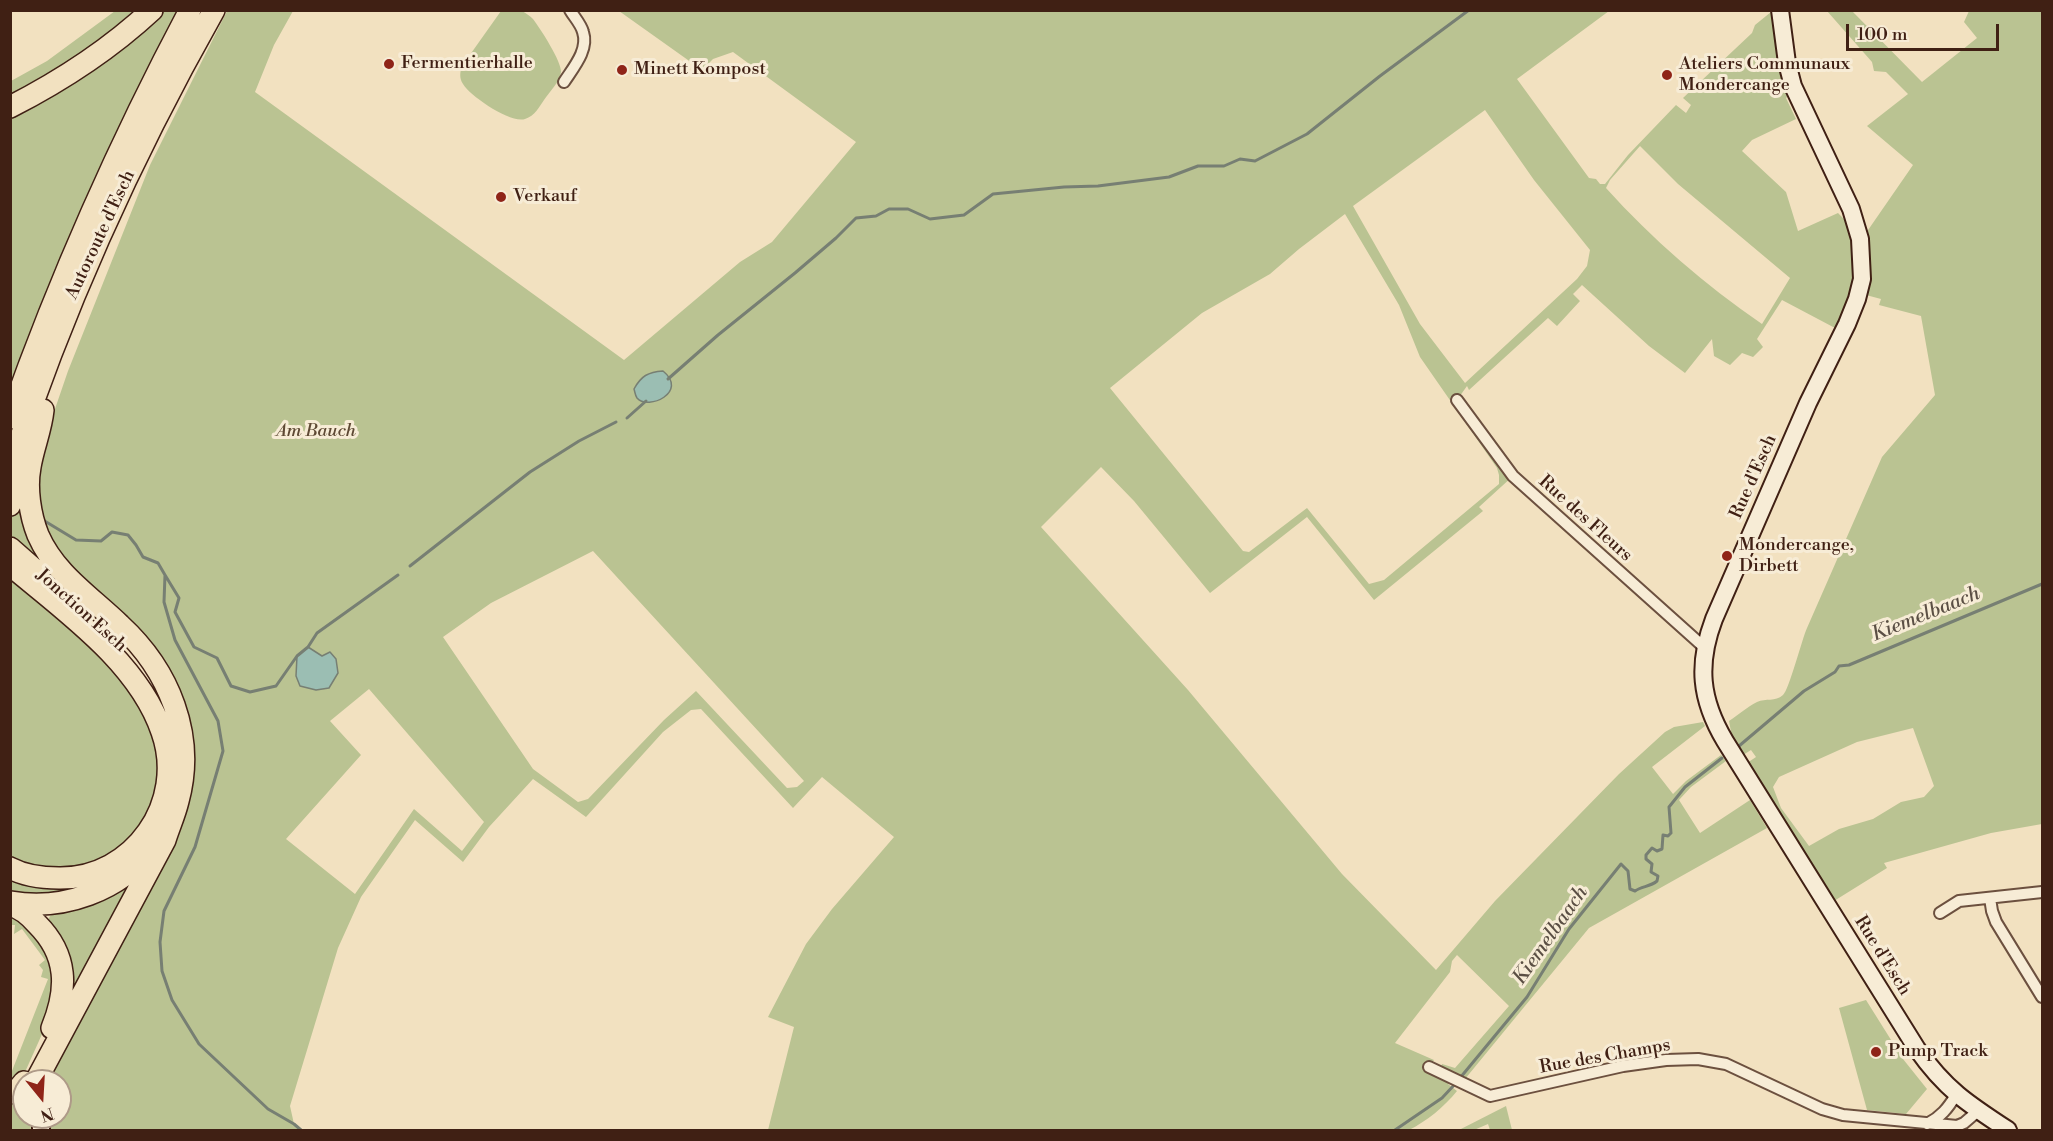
<!DOCTYPE html>
<html>
<head>
<meta charset="utf-8">
<style>
  body { margin:0 }
  #map { position:relative; width:2053px; height:1141px; overflow:hidden; background:#f2e1c0; font-family:"Libre Bodoni",serif }
  canvas { display:block }
  .frame { position:absolute; inset:0; border:12px solid #402014; pointer-events:none }
  .north { position:absolute; left:12px; top:1069px; width:60px; height:60px; box-sizing:border-box; background:#f7ecd6; border:2px solid #ae9a88; border-radius:50%; rotate:162deg; font-size:16px; font-weight:700; line-height:24px; text-align:center; color:#402014 }
  .north::after { content:''; display:block; margin:auto; width:21px; height:27px; background:#8f2418; clip-path:polygon(50% 0,100% 100%,50% 72%,0 100%) }
  .scale { position:absolute; left:1846px; top:24px; width:153px; height:27px; box-sizing:border-box; border:3px solid #402014; border-top:0; padding-left:8px; font-size:18px; line-height:21px; white-space:nowrap; color:#402014; -webkit-text-stroke:4px #f7ecd6; paint-order:stroke }
</style>
</head>
<body>
<div id="map">
<canvas width="2053" height="1141"></canvas>
<div class="frame"></div>
<div class="north">N</div>
<div class="scale">100 m</div>
</div>
<script>
const context = document.querySelector('canvas').getContext('2d');
context.lineJoin = 'round';
function fill(path, color) { context.fillStyle = color; context.fill(path, 'evenodd'); }
function stroke(path, color, width, dash) { context.strokeStyle = color; context.lineWidth = width; context.lineCap = dash ? 'butt' : 'round'; context.setLineDash(dash || []); context.stroke(path); }
function write(font, color, halo, rows, align = 'center') {
  context.font = font + ' "Libre Bodoni",serif'; context.lineWidth = 6; context.setLineDash([]); context.textBaseline = 'middle'; context.strokeStyle = halo; context.fillStyle = color; for (const [text, x, y, turn = 0] of rows) {
    context.save(); context.translate(x, y); context.rotate((+turn || 0) * Math.PI / 180); context.textAlign = isNaN(turn) ? turn : align; if (halo) context.strokeText(text, 0, 0); context.fillText(text, 0, 0); context.restore();
  }
}
const green = new Path2D(`
  M115,11H137C97,43 56,72 11,97V81L47,61Z
  M162,11H181L50,286L11,388V115L145,26Z
  M227,11H293L274,45L255,92L624,360L740,262L772,242L856,142L733,52L713,59L702,70L619,11H1609L1517,79L1589,178L1596,179L1600,184H1605L1628,155L1676,105L1686,113L1691,105L1683,98L1752,33L1755,25L1771,12L1780,74L1788,96L1786,98L1796,119L1752,140L1742,151L1786,192L1798,231L1838,213L1845,220L1849,219L1857,278L1845,318L1839,321L1835,328L1782,300L1757,339L1763,347L1753,357L1742,353L1730,365L1714,356L1712,339L1685,373L1649,346L1582,285L1573,294L1580,301L1557,326L1548,318L1469,390L1467,386L1457,400L1513,476L1479,507L1483,511L1374,600L1307,517L1210,593L1134,501L1101,467L1041,527L1188,690L1342,874L1436,970L1495,901L1619,774L1665,732L1674,727L1703,722L1705,726L1652,767L1673,794L1686,781L1721,755L1726,761L1691,787L1679,800L1700,833L1750,800L1767,828L1589,928L1465,1079L1441,1067L1442,1064L1455,1068L1509,1006L1457,955L1452,961L1450,972L1395,1043L1434,1060L1429,1067L1449,1082L1448,1084L1457,1091C1444,1107 1427,1121 1409,1130H768L794,1027L768,1017L806,944L832,909L894,837L822,777L793,808L701,709L691,710L663,732L586,817L533,779L489,827L463,862L415,820L361,897L338,948L290,1106L294,1124L303,1130H47L46,1117H60V1081H40L183,819L192,785V751L186,718L52,549L35,494L44,441L68,371L150,165ZM1485,110L1534,180L1590,250L1587,266L1577,279L1465,383L1420,324L1353,206ZM1640,146L1678,184L1790,278L1762,324C1705,285 1652,239 1606,188L1610,180ZM1345,214L1399,305L1420,357L1497,468L1499,475V484L1384,580L1369,584L1307,508L1249,552L1243,551L1110,388L1202,313L1270,274L1299,249ZM593,551L804,781L797,787L787,788L696,691L664,720L588,799L578,802L533,769L443,637L491,603ZM369,689L484,822L462,851L414,809L355,894L286,839L361,755L330,721Z
  M501,11H522C526,13 530,16 533,19C540,28 562,62 561,72C560,82 549,92 544,100C539,107 535,116 525,119C511,124 470,96 463,84C459,78 460,72 462,66Z
  M1827,11H1852L1922,82L1977,38L1964,22L1969,11H2042V824L1991,833L1884,863L1887,868L1834,901L1747,763L1756,757L1751,750L1743,755L1732,737L1729,721C1738,715 1747,707 1757,702C1766,698 1775,702 1783,695C1789,690 1802,639 1807,628L1882,457L1935,395L1921,316L1879,305L1881,299L1866,295V233L1913,165L1867,126L1908,94L1886,72L1874,71L1872,62ZM1913,728L1934,786L1924,797L1901,802L1873,819L1839,829L1809,846L1781,808L1773,787L1779,777L1857,742Z
  M17,500L27,510L115,631L57,580L11,537V521Z
  M10,575L99,652L121,675L158,739L161,781L149,819L131,843L105,861L52,872L11,860Z
  M140,856L63,896H11L10,873L30,880Z
  M140,870L72,1003L48,920L50,916Z
  M11,911L43,938L56,977L47,1023L21,1081L11,1087L10,1076L48,979L41,977L43,970L39,965L45,960L22,929L14,934L15,925H11Z
  M1866,1000L1903,1059L1927,1089L1906,1114L1867,1110L1839,1008Z
  M10,1103L24,1108V1117H30L31,1130H11Z
  M1506,1106L1512,1130H1490L1488,1124L1474,1130H1459Z`);
const water = new Path2D(`
  M663,371C689,392 648,411 637,398C635,395 635,392 634,389C641,376 648,372 663,371Z
  M308,647L322,656L330,652L336,659L338,673L329,688L316,690L300,686L296,676L297,656Z`);
const stream = new Path2D(`
  M668,379L718,335L795,273L836,238L856,218L876,216L889,209H908L930,219L964,215L993,194L1064,187L1098,186L1169,177L1198,166H1224L1240,159L1255,161L1307,134L1380,76L1469,10
  M627,418L646,401
  M43,520L76,540L101,541L112,532L128,535L136,545L143,557L158,563L165,575L164,602L175,640L218,721L223,751L195,847L164,911L160,942L162,971L172,1000L199,1044L268,1109L294,1124L301,1130
  M410,566L530,472L579,441L616,422
  M165,575L179,598L175,612L194,647L217,658L231,686L250,692L276,686L297,656L308,647L317,633L398,575
  M1739,746L1804,691L1835,672L1839,666L1849,665L2042,584
  M1460,1078L1527,997L1569,929L1621,864L1628,871L1630,889L1635,891C1642,886 1650,887 1657,881L1658,876L1651,872L1652,864L1646,859V855L1652,848L1657,851L1662,849L1663,835L1668,836L1671,833L1669,807L1685,787L1722,758
  M1395,1130L1442,1098L1456,1083`);
const minor = new Path2D(`
  M564,82C573,68 589,50 583,32C581,24 574,17 570,10
  M1457,400L1513,476L1705,648
  M1990,898L1992,911L1996,922L2042,997
  M1940,913L1959,901L2042,892
  M1429,1067L1490,1096L1623,1066L1666,1060L1698,1059L1726,1064L1822,1109L1843,1115L1957,1126L1964,1123L1978,1111
  M1927,1124C1941,1117 1948,1108 1956,1095`);
const secondary = new Path2D(`
  M1780,10L1787,63L1793,86L1851,209L1860,239L1862,279L1857,299L1847,324L1808,403L1714,619C1697,664 1700,699 1725,741L1917,1049C1945,1089 1968,1104 2008,1130
  M41,1117V1130`);
const motorway = new Path2D(`
  M10,107C61,81 110,49 152,10
  M10,418C60,277 120,142 190,10
  M10,469C62,310 131,157 214,10
  M10,505L23,466
  M10,548L35,570
  M10,565C65,611 139,663 162,732C187,802 134,879 59,878C42,878 25,876 10,868
  M11,902C62,911 121,891 151,848
  M10,905C21,908 30,916 37,924C68,955 68,989 52,1028
  M36,1081L165,840C169,827 175,814 178,801C196,735 169,670 120,625C90,596 55,574 38,535C30,515 26,488 30,467C33,448 41,430 43,410
  M15,1093L24,1082`);
const markers = [
  [389,64,6,"#8f2418"],
  [622,70,6,"#8f2418"],
  [1667,75,6,"#8f2418"],
  [501,197,6,"#8f2418"],
  [1727,556,6,"#8f2418"],
  [1876,1052,6,"#8f2418"]
];
const poiNames = [
  ["Fermentierhalle",401,64],
  ["Ateliers Communaux",1679,65],
  ["Mondercange",1679,86],
  ["Minett Kompost",634,70],
  ["Verkauf",513,197],
  ["Mondercange,",1739,546],
  ["Dirbett",1739,567],
  ["Pump Track",1888,1052]
];
const streetNames = [
  ["Autoroute d'Esch",101,235,-65],
  ["Rue d'Esch",1754,477,-66],
  ["Rue des Fleurs",1585,519,42],
  ["Jonction Esch",81,611,42],
  ["Rue d'Esch",1882,956,58],
  ["Rue des Champs",1605,1057,-10]
];
const parkNames = [
  ["Am Bauch",316,432]
];
const waterNames = [
  ["Kiemelbaach",1926,615,-22],
  ["Kiemelbaach",1551,936,-55]
];
fill(green, '#bac392');
fill(water, '#9bbeb3');
stroke(water, '#777f73', 1.5);
stroke(stream, '#777f73', 3);
stroke(minor, '#6c503f', 14);
stroke(secondary, '#402014', 20);
stroke(motorway, '#402014', 24);
stroke(minor, '#f7ecd6', 10);
stroke(secondary, '#f7ecd6', 16);
stroke(motorway, '#f2e1c0', 21);
for (const [x, y, r, color] of markers) { const dot = new Path2D(); dot.arc(x, y, r, 0, 2 * Math.PI); context.fillStyle = color; context.fill(dot); stroke(dot, '#f7ecd6', 2); }
write('18px', '#402014', '#f7ecd6', poiNames, 'left');
write('18px', '#402014', '#f7ecd6', streetNames);
write('italic 18px', '#5e4934', '#f7ecd6', parkNames);
write('italic 20px', '#5b4f44', '#f7ecd6', waterNames);
</script>
</body>
</html>
